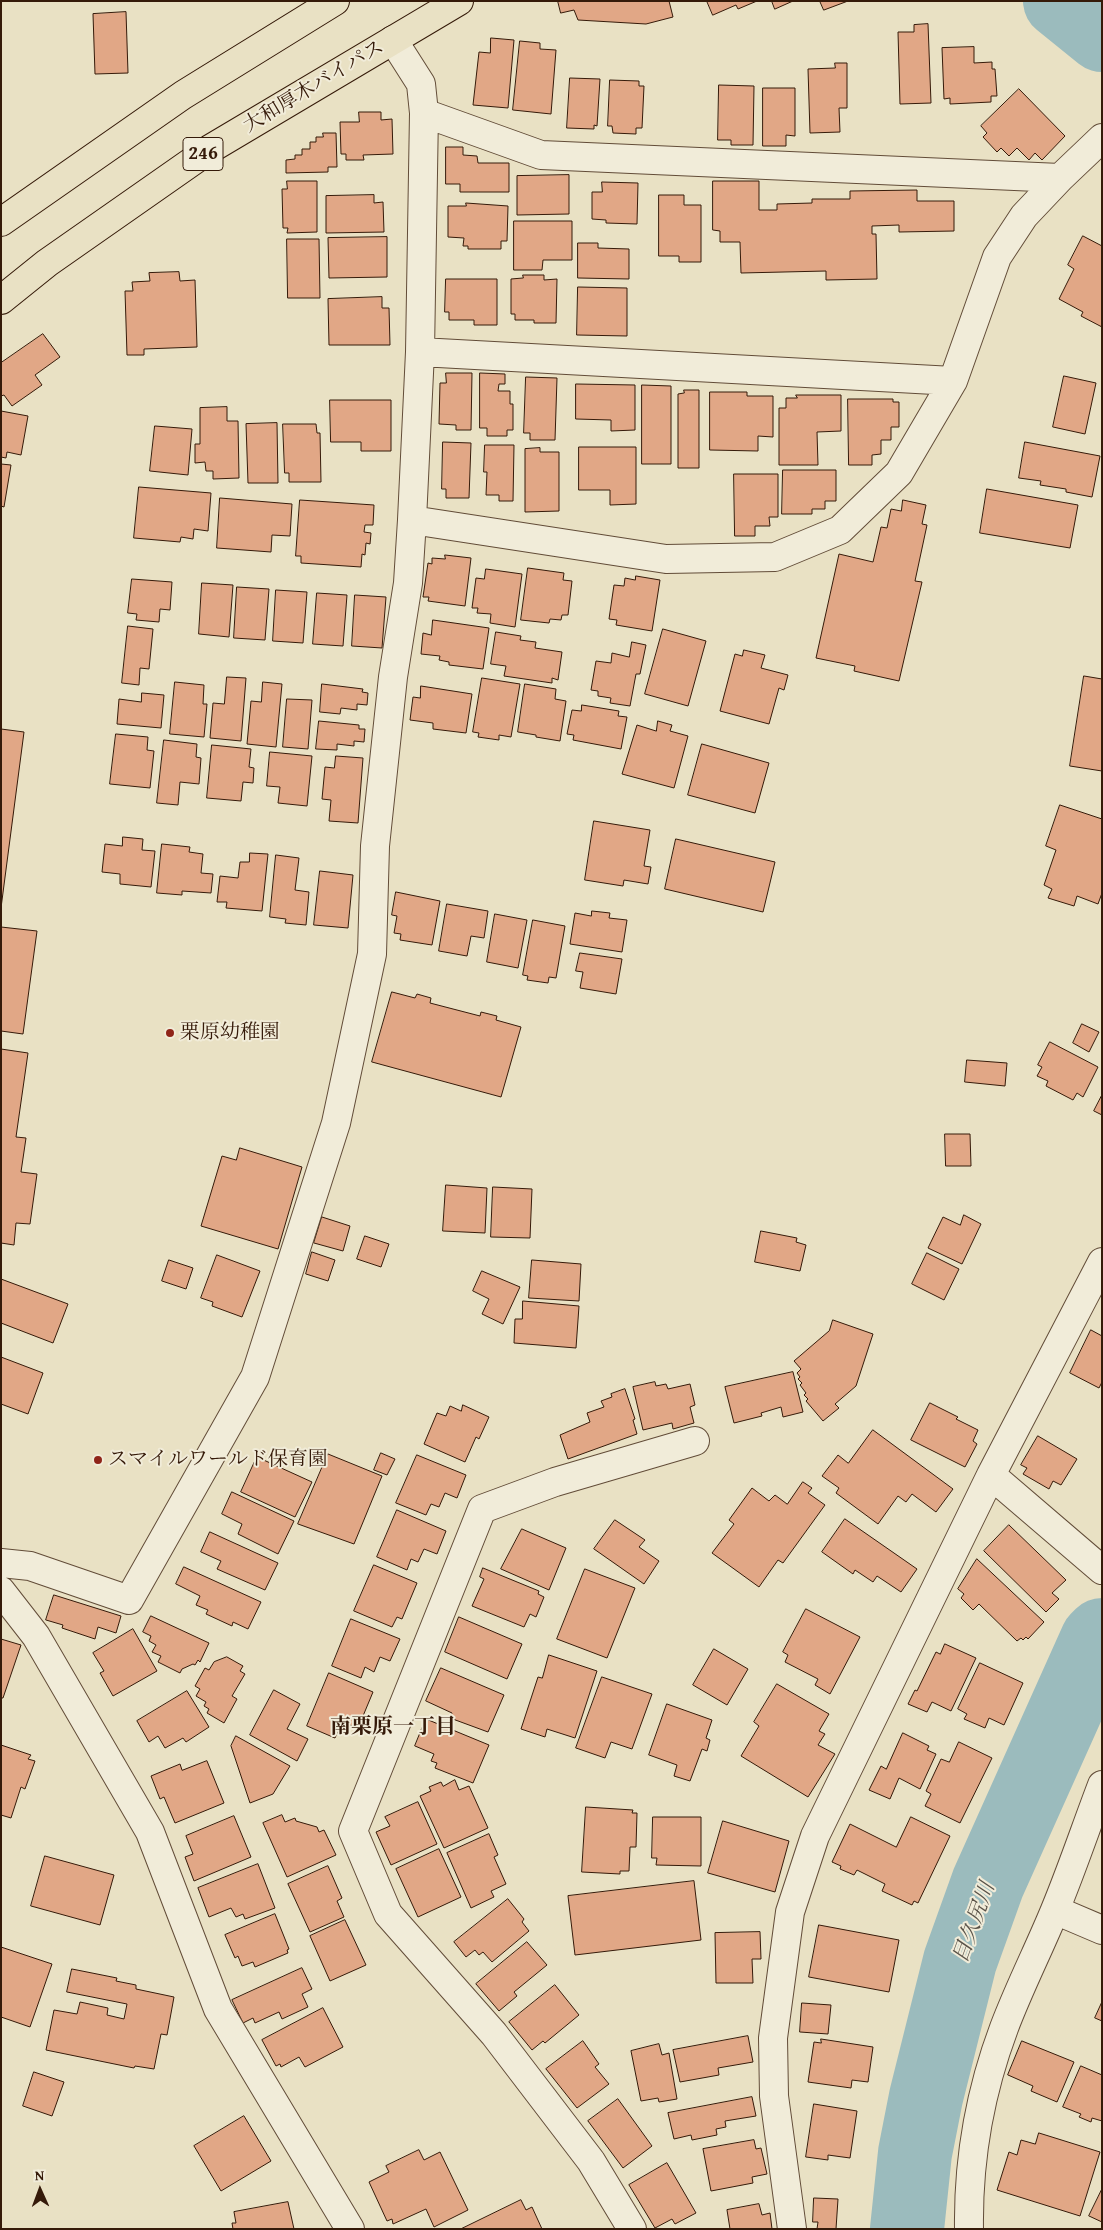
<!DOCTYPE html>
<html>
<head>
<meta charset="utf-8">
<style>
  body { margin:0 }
  #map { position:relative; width:1103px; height:2230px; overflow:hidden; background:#e9e1c4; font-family:"Gentium Book Plus",serif }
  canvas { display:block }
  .frame { position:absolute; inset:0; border:2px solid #351a09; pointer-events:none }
  .north { position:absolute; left:15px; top:2165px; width:50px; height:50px; -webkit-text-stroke:4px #f1ecd9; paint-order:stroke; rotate:358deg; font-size:14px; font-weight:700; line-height:20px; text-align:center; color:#351a09 }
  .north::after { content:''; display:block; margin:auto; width:18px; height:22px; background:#351a09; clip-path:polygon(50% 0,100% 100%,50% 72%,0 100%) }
</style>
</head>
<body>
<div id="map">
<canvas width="1103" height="2230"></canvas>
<div class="frame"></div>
<div class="north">N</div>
</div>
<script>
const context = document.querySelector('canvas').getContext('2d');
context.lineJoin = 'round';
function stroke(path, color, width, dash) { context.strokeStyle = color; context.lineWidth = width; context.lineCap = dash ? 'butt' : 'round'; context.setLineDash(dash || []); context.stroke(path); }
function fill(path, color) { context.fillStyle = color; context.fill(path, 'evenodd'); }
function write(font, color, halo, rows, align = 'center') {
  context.font = font + ' "Gentium Book Plus","Noto Serif JP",serif'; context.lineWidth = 4; context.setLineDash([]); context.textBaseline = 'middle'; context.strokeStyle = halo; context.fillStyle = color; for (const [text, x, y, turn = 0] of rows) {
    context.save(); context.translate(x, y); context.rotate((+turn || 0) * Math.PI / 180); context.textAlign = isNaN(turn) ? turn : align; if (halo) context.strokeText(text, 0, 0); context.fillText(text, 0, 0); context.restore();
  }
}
const river = new Path2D(`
  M1060,1L1102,35
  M907,2229L915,2153L926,2097L960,1961L988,1883L1097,1640L1102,1635`);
const building = new Path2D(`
  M558,1H669L673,17L646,24L578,20L574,10L561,13Z
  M707,1H757L738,9L736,5L713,15Z
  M772,1H793L775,9Z
  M820,1H848L824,10Z
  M126,12L128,73L95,74L93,14Z
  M928,24L931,103L900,104L898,32H914V25Z
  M491,38L514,40L508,108L473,105L479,52L490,53Z
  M520,41L540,43V49L556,50L551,114L513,110Z
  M974,47V63L992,62V69H995L997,96H991V102L950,104V98L944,99L942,48Z
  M835,63H847V108H839L840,132L810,133L808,69L835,68Z
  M570,78L600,79L597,126L594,125V129L567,128Z
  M610,80L639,81V86H644L642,128H636V134L613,133L612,126H608Z
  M719,85L754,86L753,145H731V140H718Z
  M763,88H795V136L786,135V146H763Z
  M1019,89L1065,136L1042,160L1035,153L1029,160L1017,148L1009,156L1001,148L997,152L983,137L987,133L981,126Z
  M359,112H381V120L392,119L393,154L363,155L364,160H346V154H341L340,122H359Z
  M323,133H336L337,167H328V172L286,173V160L295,159V155H302V149H310V142H316V137H323Z
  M446,147H463V155L477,156L478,163H509V192H460V184H446Z
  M569,175V214L517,215V176Z
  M287,181H317V232L287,233L288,228H283L282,189H287Z
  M713,181H759V210H777V204L812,203V199H850V191L917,190V201H954V231L899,232V225L872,226V234H876L877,279L826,280V271L741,273L740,242H720V231L713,230Z
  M602,182L638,183L637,224L606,223V220L592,219V192H602Z
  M374,195V203L383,202L384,232L326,233V196Z
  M659,195H684V205H701V262H679V256H659Z
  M466,203L508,206L507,241H501V249H468V246H463L464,238L448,237V206H466Z
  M514,221H572V260H543L542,270H514Z
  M1083,236L1102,246V327L1081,316L1083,312L1059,299L1074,269L1068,265Z
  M387,237V277L329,278L328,238Z
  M287,239H319L320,298H288Z
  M578,243H598V248L629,249V279L578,278Z
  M179,272L180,281L195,280L197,347L144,349V355H127L125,291H133L132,282L150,281L149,273Z
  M523,275H544V280L557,279L556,323H534V320H515V314H511V279L523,278Z
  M446,279H497V325H474V320H449V312H445Z
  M578,287L627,288V336L577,335Z
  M382,297V308H389L390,345H329L328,299Z
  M43,334L60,357L35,375L42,385L12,406L4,395L1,396V363Z
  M446,373H472L471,430H456V425L439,424L440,383H446Z
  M480,373L505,374V384H499L498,391H510V404H513V430H507V436H487V428H480Z
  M1064,376L1096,383L1085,434L1053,427Z
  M526,377L557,378L555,440H530V433H524Z
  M576,384L635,385V430L611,431V420L576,419Z
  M642,385L671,386V464H642Z
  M684,390H699V468H678V394L684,393Z
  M710,392H747V396H773V437L758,436V451L710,450Z
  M796,395H841V431L817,432L818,465H779V408H786V398H797Z
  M848,399H893V402H899V427H891V440H881V454L872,455V465H849Z
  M330,400H391V451H361V442H331Z
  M227,407V421H238L239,478L213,479V471H206L205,462L195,463V444H200V408Z
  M1,411L28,416L21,455L7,452L6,458L1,457Z
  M277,423L278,483H248L246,424Z
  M283,424H316L317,433H320L321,482H289V473H285Z
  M155,426L192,429L188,475L150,471Z
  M443,442L471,443L469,498H446V489H442Z
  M1025,442L1100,456L1092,497L1066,492V489L1040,485L1041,481L1019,478Z
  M485,445H514L513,501H499V495H486L487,472H484Z
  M579,447H636V504L610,505V490H579Z
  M540,448V452H559V511L525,512V449Z
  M1,464L11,465L4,507L1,506Z
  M783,470H836V501H825V509H812V514H782Z
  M734,474H778V517H769L770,526H755V536H735Z
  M139,487L211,493L208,531L194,529L193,539L181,537L180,542L134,538Z
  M987,489L1078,505L1070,548L980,533Z
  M220,498L292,504L290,536L272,535L271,552L217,548Z
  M300,500L374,505L373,525H365L364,532L371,533L370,544L366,543L365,555L362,554L361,567L301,563V556H296Z
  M903,500L926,505L922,524L927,525L915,581L922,582L899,681L854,671L855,666L816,658L839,554L873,562L881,527L887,528L891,509L901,511Z
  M445,555L471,558L465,606L428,601L429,597H423L428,563L432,564V558L445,559Z
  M528,568L564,573L563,580L572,581L568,615H562L561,620L550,619L549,623L521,620Z
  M486,569L522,574L515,627L490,623L491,614L477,613L478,608H472L476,578L484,579Z
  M636,576L660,580L652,631L616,625L617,620L609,619L614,585L624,586L625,578L635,580Z
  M132,579L172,582L170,610L160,609L159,622L136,620L137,614L128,613Z
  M202,583L233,585L229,637L199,634Z
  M237,587L269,589L265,640L234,638Z
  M276,590L307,592L303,643L273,641Z
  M317,593L347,595L343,646L313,644Z
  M355,595L386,597L382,648L352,646Z
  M433,620L489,628L483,669L449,665V662L439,660L440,656L421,654L423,633L431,635Z
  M128,626L153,629L149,669L140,668L139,685L122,683Z
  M663,629L706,641L688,706L645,694Z
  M496,632L521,636L520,640L536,642L535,648L562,652L558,680L552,678V683L504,676L506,666L491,664Z
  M632,642L646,645L640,674H636L630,706L610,703L611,698L598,696V691L591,690L596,661L611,663L612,653L629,657Z
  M744,650L765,655L761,668L788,675L784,690L779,688L769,724L720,711L735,654L742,656Z
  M1084,676L1102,679V771L1070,766Z
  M227,677L246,678L241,741L210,738L213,703L224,704Z
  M482,678L520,684L511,737L499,735V740L478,737L479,733L473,732Z
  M175,682L204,685L203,704H207L204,737L170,734Z
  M263,682L282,684L276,747L247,744L251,701L261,702Z
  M322,684L363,689L362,692L368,693L367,705L357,704V710L341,708L340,714L320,712Z
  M525,684L556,689L555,699L566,701L560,741L536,737V735L518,732Z
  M421,686L472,694L466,733L433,729V723L410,720L413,697L420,698Z
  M142,693L164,695L161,728L117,724L119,699L141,702Z
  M287,699L312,700L308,749L283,747Z
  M582,705L619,711L618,716L627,717L621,749L573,740L574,735L567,734L572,710L581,711Z
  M319,721L359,725V729H365L364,742L354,741V746L337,744V750L316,749Z
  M658,721L672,725L670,731L688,736L674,788L622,774L637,725L656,731Z
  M1,729L24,732L1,908Z
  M116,734L148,737L147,750L154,751L150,788L110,784Z
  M164,740L197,744L196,757L201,758L199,784L180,782L178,805L157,803Z
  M702,744L769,763L755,813L688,795Z
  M212,745L251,749L249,767L254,768L253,783L243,782L241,801L207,798Z
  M270,752L312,756L307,806L278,803L280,787L267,786Z
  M336,756L363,758L358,823L329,821L331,800L322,799L325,767L334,768Z
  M1060,805L1102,819V893L1098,904L1077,896L1074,906L1048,898L1052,889L1044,885L1056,850L1046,846Z
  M594,821L650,830L644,866L651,867L648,884L624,880L623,886L585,880Z
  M123,837L143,839L142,850L155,851L151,887L120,884V874L102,872L105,844L122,846Z
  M676,839L775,862L763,912L665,889Z
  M162,844L190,847L189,852L203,854L201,873L213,874L211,893L182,891V895L157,893Z
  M250,853L268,854L262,911L226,908L227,902H217L220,876L238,878L240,862H249Z
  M276,855L299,858L295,890L309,892L306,925L285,923L286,919L270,917Z
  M320,871L353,875L348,928L314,925Z
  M396,892L440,901L432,945L400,940L401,934L394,933L397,916L392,915Z
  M447,904L488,911L484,938L471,936L467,956L439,951Z
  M592,911L610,913L609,918L627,920L622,952L570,944L575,913L591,916Z
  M495,914L527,920L518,968L487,962Z
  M533,920L565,926L556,978L549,977L548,983L527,980L528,976L523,975Z
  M1,927L37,931L23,1034L1,1031Z
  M580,953L622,959L616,994L580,988L583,972L576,971Z
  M392,992L415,998L417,994L431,998L430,1003L480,1016L481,1012L497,1016L496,1020L521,1027L501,1097L372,1062Z
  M1082,1024L1099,1032L1089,1052L1073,1043Z
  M1050,1042L1098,1067L1083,1097L1077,1093L1073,1100L1046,1086L1048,1081L1037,1076L1042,1067L1038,1065Z
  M1,1049L28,1053L16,1137L26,1138L21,1172L37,1174L30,1224L16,1223L14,1245L1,1243Z
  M967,1060L1007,1063L1005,1086L965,1082Z
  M1102,1095V1115L1094,1111Z
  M945,1134H970L971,1166H946Z
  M240,1148L302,1167L278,1249L201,1226L222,1156L236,1160Z
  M446,1185L487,1188L485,1233L443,1231Z
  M493,1187L532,1189L530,1238L491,1237Z
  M964,1215L981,1224L962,1264L928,1248L943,1217L960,1225Z
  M322,1217L350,1226L343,1251L314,1243Z
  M761,1231L797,1238L796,1242L806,1245L800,1271L755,1262Z
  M365,1236L389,1244L381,1267L357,1259Z
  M312,1252L335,1260L328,1281L306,1274Z
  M927,1253L959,1269L944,1300L912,1284Z
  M217,1255L260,1271L242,1317L212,1306L213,1302L201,1298Z
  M169,1260L193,1268L186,1289L162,1281Z
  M532,1260L581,1264L579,1301L529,1298Z
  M482,1271L520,1287L503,1324L482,1314L489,1299L473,1291Z
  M1,1279L68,1304L53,1343L1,1323Z
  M523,1301L579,1306L576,1348L514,1343L515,1319H522Z
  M833,1320L873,1334L856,1386L835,1404L839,1408L823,1421L806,1401L808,1399L804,1395L806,1393L800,1385L802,1383L798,1379L800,1377L797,1373L801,1369L794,1361L829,1331Z
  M1091,1330L1102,1336V1382L1099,1388L1070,1373Z
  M1,1357L43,1373L28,1414L1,1404Z
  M793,1372L803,1412L783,1417L781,1407L761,1413L762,1416L734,1423L725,1387Z
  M655,1382L656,1386L666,1384L668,1389L690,1384L695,1405L690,1407L694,1423L673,1429L672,1423L643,1430L633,1387Z
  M625,1389L635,1419L633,1420L637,1434L568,1459L560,1435L590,1422L587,1413L604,1407L601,1401L612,1397L611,1394Z
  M930,1403L958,1417L956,1419L978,1430L973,1441L977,1444L965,1467L911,1440Z
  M463,1405L489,1417L479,1439L476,1437L465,1462L424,1444L437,1413L446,1416L450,1406L461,1411Z
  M873,1430L953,1489L936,1512L912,1494L906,1502L898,1496L878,1524L836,1493L839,1488L822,1476L838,1455L848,1463Z
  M1038,1436L1077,1459L1061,1485L1053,1481L1049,1489L1023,1474L1027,1468L1021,1465Z
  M381,1453L395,1459L387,1475L374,1470Z
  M328,1454L382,1476L354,1544L298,1524Z
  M417,1455L466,1475L457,1498L445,1493L439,1507L431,1504L426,1515L396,1503Z
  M257,1457L312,1482L295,1517L241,1492Z
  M803,1482L812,1488L808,1493L825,1505L783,1563L778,1560L759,1587L712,1553L734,1524L729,1520L752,1488L769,1501L775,1495L787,1504Z
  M232,1492L294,1521L278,1554L238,1534L242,1524L222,1514Z
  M397,1510L446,1531L437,1554L424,1549L418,1562L411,1559L407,1570L377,1557Z
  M845,1519L917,1569L901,1592L877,1576L873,1582L855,1570L853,1574L822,1552Z
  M615,1520L645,1540L639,1547L659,1561L644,1584L594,1549Z
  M1009,1525L1066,1580L1052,1593L1059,1599L1046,1612L984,1551Z
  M522,1529L566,1548L549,1590L501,1569Z
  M210,1532L278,1563L265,1590L217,1569L221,1561L201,1552Z
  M977,1559L1044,1622L1028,1639L1026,1637L1023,1640L1021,1638L1017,1641L979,1604L973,1610L961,1598L964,1594L958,1589Z
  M374,1565L417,1583L402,1619L397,1617L392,1627L354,1611Z
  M184,1567L261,1602L248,1629L233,1622L232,1626L206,1614L208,1610L196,1605L200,1596L176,1584Z
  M483,1568L539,1591L538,1594L544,1597L536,1617L530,1614L524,1627L472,1606L484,1579L480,1577Z
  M585,1569L635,1588L607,1658L557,1639Z
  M54,1595L121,1616L116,1633L98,1627L95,1639L62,1628L63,1625L46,1620Z
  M806,1609L860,1637L830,1694L815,1685L818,1679L785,1662L788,1655L783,1652Z
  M151,1616L209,1643L200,1662L198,1660L195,1665L193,1664L182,1669L180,1673L158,1662L161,1656L152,1652L156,1645L149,1641L151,1636L143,1632Z
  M459,1617L522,1644L507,1679L445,1652Z
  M351,1619L400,1639L390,1661L380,1657L374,1672L365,1667L361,1678L332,1666Z
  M133,1629L157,1671L113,1696L100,1673L104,1671L93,1653Z
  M1,1639L21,1645L3,1698H1Z
  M945,1644L976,1658L951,1711L932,1702L927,1712L908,1704L915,1690L917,1691L936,1652L940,1654Z
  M714,1649L748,1669L727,1705L693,1685Z
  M549,1655L597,1671L575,1738L547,1729L545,1737L521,1729L538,1677L542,1678Z
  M227,1657L243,1666L240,1671L245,1674L232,1696L237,1699L224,1723L207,1713L209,1709L204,1706L206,1702L196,1696L200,1689L195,1686L205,1668L209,1670L214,1662Z
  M980,1663L1023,1683L1004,1725L989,1718L985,1728L964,1719L967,1714L958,1709Z
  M441,1668L504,1695L488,1732L450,1718L452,1713L426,1701Z
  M329,1673L373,1692L358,1728L342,1722L335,1738L307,1726Z
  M602,1677L652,1694L632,1749L611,1742L605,1758L576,1748Z
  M777,1684L829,1714L819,1731L825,1734L818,1745L835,1754L808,1797L741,1756L759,1726L754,1722Z
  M274,1690L300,1704L287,1729L308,1739L297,1761L250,1735Z
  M187,1691L209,1727L186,1742L183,1738L165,1748L158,1736L149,1742L137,1721Z
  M667,1704L712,1720L706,1738L710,1740L707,1751L702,1749L690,1781L674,1776L677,1765L649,1755Z
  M426,1719L489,1745L473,1783L435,1768L437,1763L431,1761L434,1754L415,1746Z
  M903,1733L929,1746L927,1750L936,1754L920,1789L899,1778L890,1799L869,1790L881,1766L886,1769Z
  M236,1736L290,1766L273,1794L250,1803L231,1746Z
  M959,1742L992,1758L960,1823L925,1806L931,1794L926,1791L941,1759L949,1762Z
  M1,1745L31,1755L28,1759L35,1761L25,1789L21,1787L11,1818L1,1815Z
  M207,1761L224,1803L175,1823L164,1797L160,1799L151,1776L180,1764L182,1770Z
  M455,1780L459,1790L469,1786L488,1828L444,1848L420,1796L431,1791L429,1787L441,1782L443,1786Z
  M418,1802L437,1844L391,1865L376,1832L390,1826L385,1817Z
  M586,1807L633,1810L632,1813H637L636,1847H630L629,1871H620V1874L582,1872Z
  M282,1815L285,1822L295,1818L296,1821L317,1827L319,1832L324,1830L336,1855L287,1877L263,1823Z
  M234,1816L251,1857L194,1881L185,1857L193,1854L186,1836Z
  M653,1817H701V1866L656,1865L657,1858H652Z
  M911,1817L950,1836L918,1903L914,1901L912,1905L882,1891L885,1884L857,1870L854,1875L840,1869L841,1866L832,1862L850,1824L896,1847Z
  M723,1821L789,1841L775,1892L708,1873Z
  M489,1834L498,1855L494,1857L506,1884L491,1891L494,1897L471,1908L447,1853Z
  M439,1849L461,1897L418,1917L396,1869Z
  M45,1856L114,1875L100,1925L31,1906Z
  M258,1864L275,1908L245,1919L243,1914L236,1917L231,1908L209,1917L198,1888Z
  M328,1866L342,1898L337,1901L344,1917L310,1932L288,1884Z
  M694,1881L701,1940L575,1955L568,1896Z
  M508,1899L524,1919L522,1922L529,1931L492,1962L483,1952L479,1955L475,1950L466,1957L454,1942Z
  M275,1914L289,1949L287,1950L288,1953L255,1967L253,1962L242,1966L238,1956L235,1958L225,1935Z
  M345,1920L366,1965L330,1981L310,1936Z
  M819,1925L899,1940L889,1992L809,1977Z
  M760,1932L761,1959H752L753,1983H716L715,1933Z
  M527,1942L547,1965L514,1992L517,1996L499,2011L476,1984Z
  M1,1947L52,1964L30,2027L1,2017Z
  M302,1968L312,1989L302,1994L308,2007L282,2019L279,2012L255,2023L253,2018L243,2023L232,2000Z
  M72,1969L117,1978L116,1981L136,1985V1989L174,1997L167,2035L161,2034L154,2069L135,2066L134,2068L46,2050L54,2010L77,2014L80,2002L108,2008L107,2015L124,2019L127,2004L67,1992Z
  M555,1985L579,2015L545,2043L543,2041L532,2050L509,2022Z
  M1102,2002V2021L1095,2018Z
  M802,2003L831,2005L828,2034L800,2032Z
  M323,2008L343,2047L305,2067L299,2057L281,2067L280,2064L276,2066L262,2040Z
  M748,2036L753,2062L718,2068L719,2075L680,2082L673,2050Z
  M821,2039L873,2047L868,2082L852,2080L851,2088L808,2082L814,2042L821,2043Z
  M583,2041L599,2064L595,2067L609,2084L577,2108L546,2069Z
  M1022,2041L1074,2062L1057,2102L1031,2091L1033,2086L1008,2075Z
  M659,2044L662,2055L669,2053L677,2099L659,2102L658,2098L641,2101L631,2051Z
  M1081,2066L1102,2075V2121L1092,2118L1091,2122L1079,2117L1081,2114L1063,2107Z
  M34,2072L64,2082L52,2116L23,2106Z
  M752,2097L756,2116L725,2121L726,2127L716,2129L717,2135L692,2140L691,2135L674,2139L668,2113Z
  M618,2099L652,2146L623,2168L588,2121Z
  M814,2104L857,2111L850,2158L828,2155V2160L806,2157Z
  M244,2116L271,2161L221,2191L194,2146Z
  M1039,2133L1100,2152L1080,2216L997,2190L1009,2152L1017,2155L1021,2140L1035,2144Z
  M754,2140L756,2149L761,2148L767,2174L752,2177L753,2183L711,2191L703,2149Z
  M419,2150L424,2160L440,2152L468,2210L434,2227L426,2209L393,2224L392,2219L387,2221L369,2182L389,2172L386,2166Z
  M667,2163L696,2213L675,2224L672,2219L655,2228L629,2185Z
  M1102,2189V2222L1089,2216Z
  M814,2198L838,2199L836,2229H817L818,2222H813Z
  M521,2200L526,2210L532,2207L542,2229H461Z
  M288,2202L294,2229H233L232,2223H236L234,2212Z
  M759,2204L762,2215L770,2213L772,2229H730L727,2210Z`);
const minor = new Path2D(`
  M424,113L541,155L1060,178
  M420,352L953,381
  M412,520L666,559L775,557L840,530L899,473L953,381L997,257L1024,216L1060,178L1102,138
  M991,1475L1102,1570
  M1,1563L30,1566L129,1600L255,1377L336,1123L372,954L375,846L393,677L408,583L412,520L420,352L424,113L421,84L393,40
  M1,1591L36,1636L150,1832L218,2009L350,2229
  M1055,1910L1102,1930
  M632,2229L591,2161L494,2034L388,1914L353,1831L482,1509L555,1482L695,1441
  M792,2229L774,2096L773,2038L790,1912L815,1836L991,1475L1102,1262
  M969,2229C968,2161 980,2092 1004,2028C1019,1988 1039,1949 1055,1910C1072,1869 1086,1827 1102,1785`);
const highway = new Path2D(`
  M1,222L183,95L335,1
  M1,300L47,263L210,149L459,1`);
const markers = [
  [170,1033,5,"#8f2418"],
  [98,1460,5,"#8f2418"]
];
const shields = [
  [203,154,40]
];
const shieldNames = [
  ["246",203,154]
];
const streetNames = [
  ["大和厚木バイパス",314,87,-31]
];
const poiNames = [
  ["栗原幼稚園",180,1033],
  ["スマイルワールド保育園",108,1460]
];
const neighbourhoodNames = [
  ["南栗原一丁目",393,1728]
];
const waterNames = [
  ["目久尻川",975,1923,-70]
];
stroke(river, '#9bbbbd', 74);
fill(building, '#e1a786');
stroke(building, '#351a09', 1);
stroke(minor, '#624c38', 30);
stroke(highway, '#351a09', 30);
stroke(minor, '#f1ecd9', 28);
stroke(highway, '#e9e1c4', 28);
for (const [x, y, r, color] of markers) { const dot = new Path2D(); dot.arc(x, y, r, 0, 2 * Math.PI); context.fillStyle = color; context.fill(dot); stroke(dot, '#f1ecd9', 2); }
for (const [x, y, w] of shields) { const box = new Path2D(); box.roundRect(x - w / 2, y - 16.5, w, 33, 4); context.fillStyle = '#f1ecd9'; context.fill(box); stroke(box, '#351a09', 1); }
write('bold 19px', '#351a09', null, shieldNames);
write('20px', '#351a09', '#f1ecd9', streetNames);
write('20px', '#351a09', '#f1ecd9', poiNames, 'left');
write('bold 21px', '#351a09', '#f1ecd9', neighbourhoodNames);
write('italic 21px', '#595248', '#f1ecd9', waterNames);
</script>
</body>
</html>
